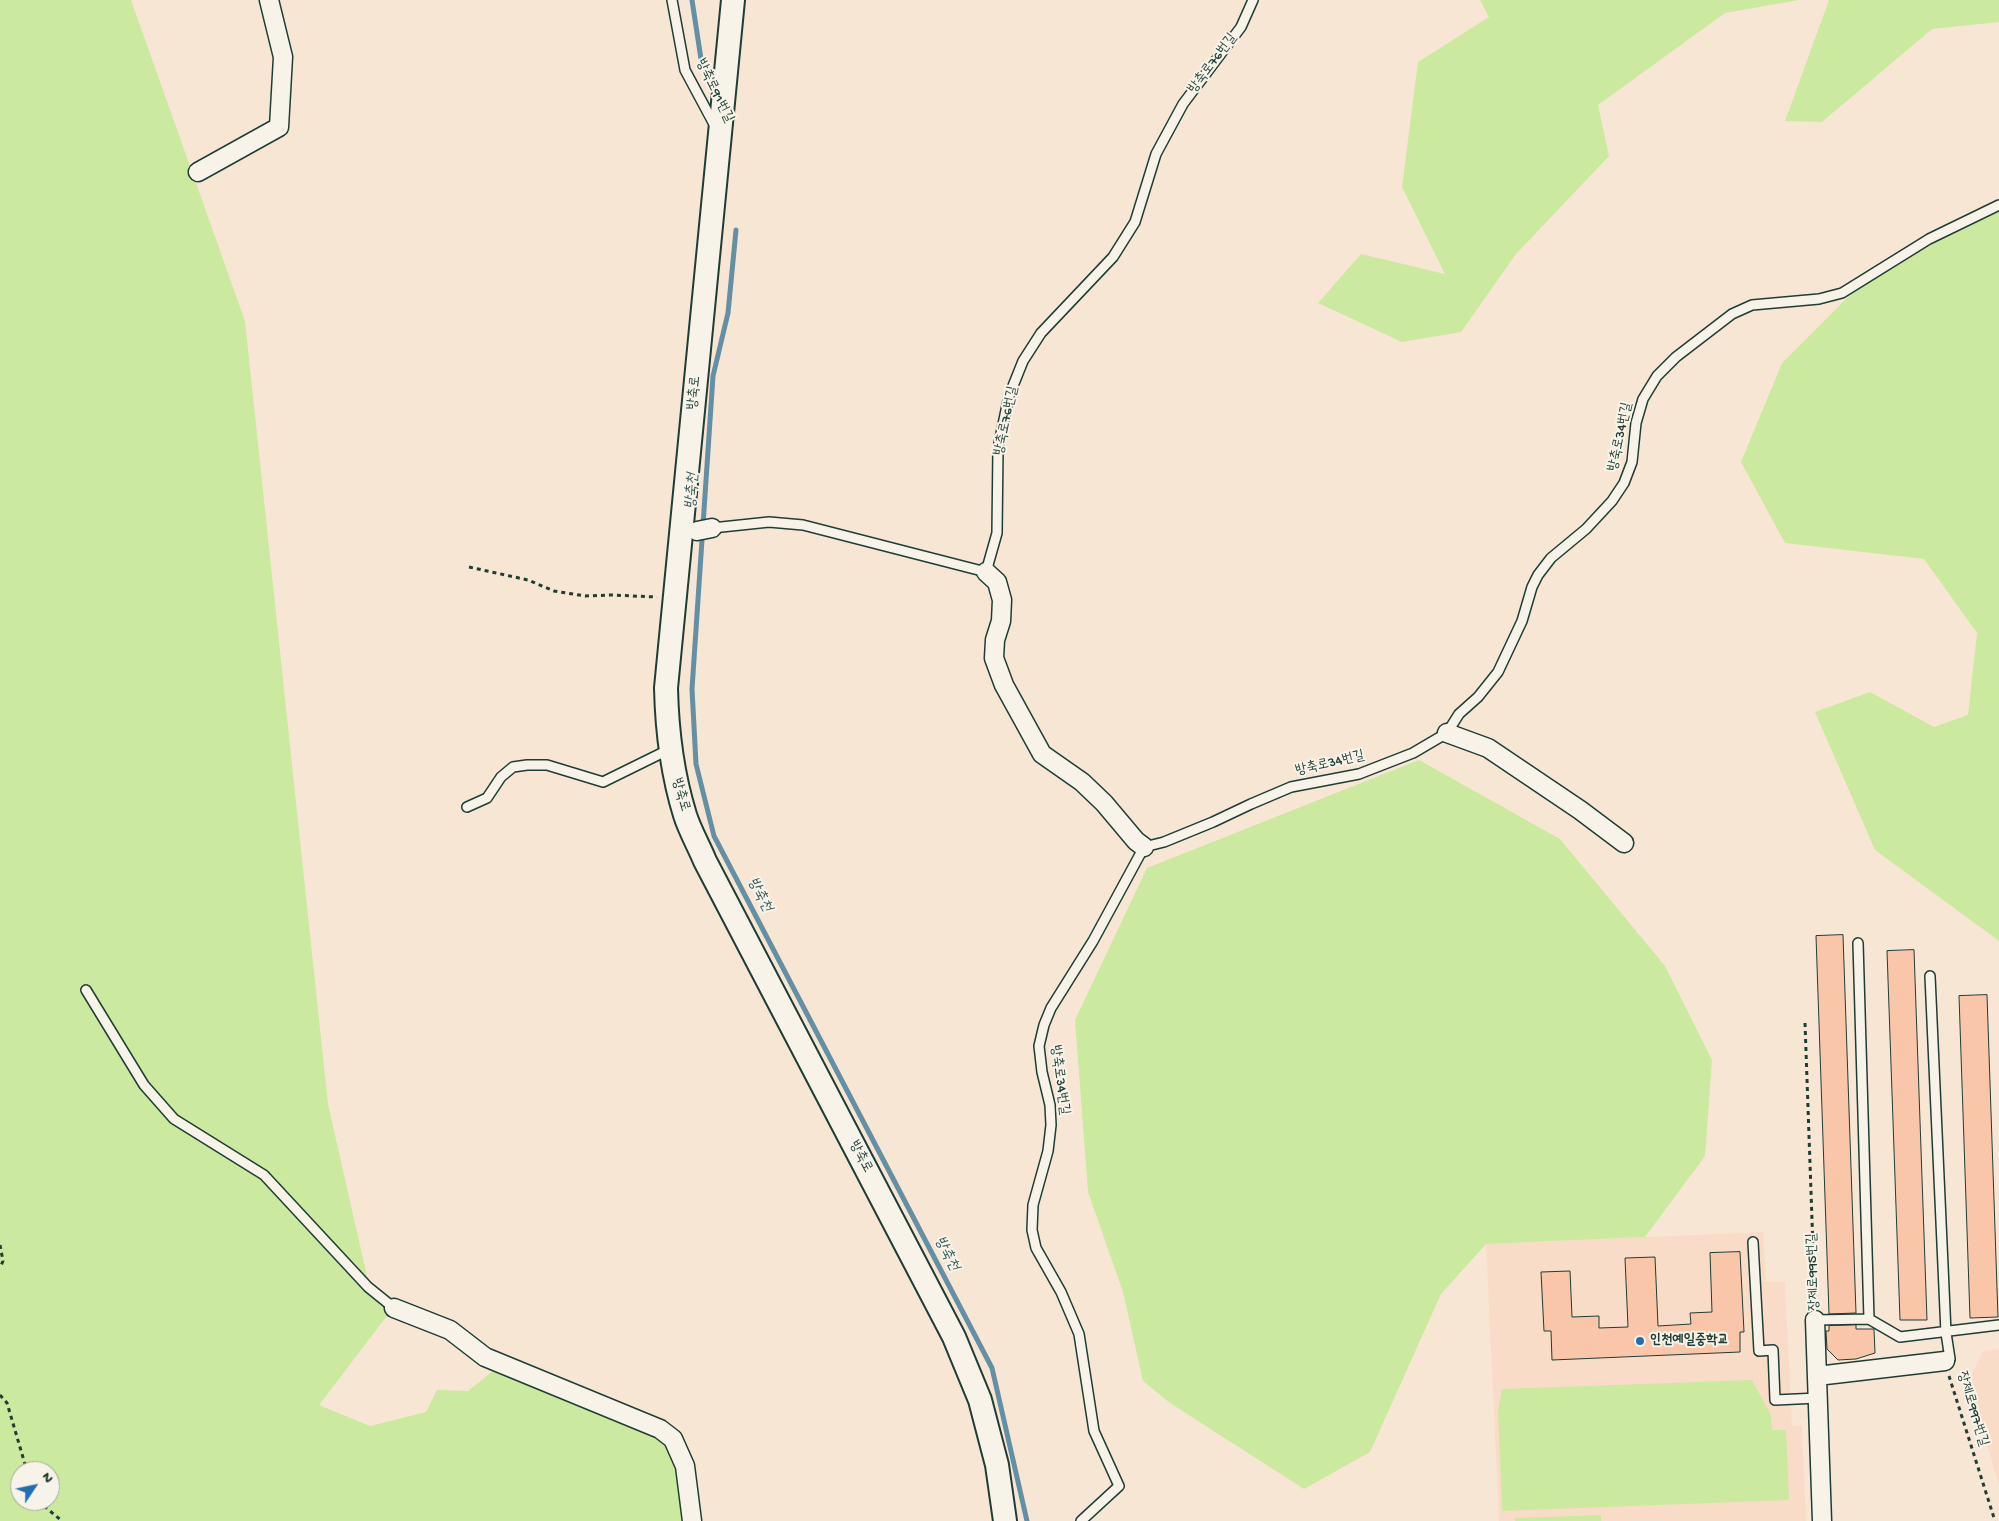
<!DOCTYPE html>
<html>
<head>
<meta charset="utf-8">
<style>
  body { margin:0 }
  #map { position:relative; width:1999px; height:1521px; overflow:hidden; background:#f8e6d5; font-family:"Gochi Hand",sans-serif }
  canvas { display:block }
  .north { position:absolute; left:10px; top:1461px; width:50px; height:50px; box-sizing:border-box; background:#f7f3e8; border:1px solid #a1aaa0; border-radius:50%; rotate:56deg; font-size:14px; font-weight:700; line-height:20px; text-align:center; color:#1f3d34 }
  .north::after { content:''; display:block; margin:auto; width:18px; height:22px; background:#1f6fb2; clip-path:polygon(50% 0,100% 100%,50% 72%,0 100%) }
</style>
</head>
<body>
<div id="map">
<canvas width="1999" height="1521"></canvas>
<div class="north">N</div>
</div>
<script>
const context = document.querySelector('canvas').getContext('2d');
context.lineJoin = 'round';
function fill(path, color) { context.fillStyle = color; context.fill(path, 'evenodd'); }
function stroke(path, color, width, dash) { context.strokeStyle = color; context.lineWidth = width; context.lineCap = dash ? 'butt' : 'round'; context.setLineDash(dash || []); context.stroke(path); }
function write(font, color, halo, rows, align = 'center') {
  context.font = font + ' "Gochi Hand","Poor Story",sans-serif'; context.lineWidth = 4; context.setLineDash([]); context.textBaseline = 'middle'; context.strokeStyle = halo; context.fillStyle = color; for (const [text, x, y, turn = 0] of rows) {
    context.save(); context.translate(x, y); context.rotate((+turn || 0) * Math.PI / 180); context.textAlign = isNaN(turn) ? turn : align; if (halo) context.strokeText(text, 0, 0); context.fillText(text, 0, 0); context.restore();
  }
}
const built = new Path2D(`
  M1763,1232L1766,1282H1785L1792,1426H1802L1806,1521H1499L1486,1244Z
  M1999,1349V1485L1968,1382L1983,1351Z`);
const green = new Path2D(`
  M0,0H131L245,321L328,1104L367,1276L390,1312L319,1405L370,1426L426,1412L437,1390L468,1391L498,1367L651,1430L669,1443L678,1458L687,1521H0ZM20,1471H50V1501H20Z
  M1480,0H1799L1725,13L1598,105L1609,156L1516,254L1461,332L1402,342L1318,303L1361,254L1445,274L1402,187L1418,62L1489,17Z
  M1829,0H1999V22L1932,29L1822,122L1785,121Z
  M1999,212V941L1875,850L1815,712L1870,692L1934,727L1968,715L1977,633L1924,559L1785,543L1741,462L1782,363L1852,293L1964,225Z
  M1419,760L1560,839L1665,966L1712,1060L1705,1156L1645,1237L1486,1244L1441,1294L1370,1452L1304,1489L1170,1403L1143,1381L1123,1292L1088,1192L1075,1020L1147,868Z
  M1752,1380L1771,1415L1772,1430H1786L1789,1500L1502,1511L1498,1411L1502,1389Z
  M1601,1515V1521H1515V1518Z`);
const stream = new Path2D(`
  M692,0L701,59
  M736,230L728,313L713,376L692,689L696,764L714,836L992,1368L1027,1521`);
const building = new Path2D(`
  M1843,935L1856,1313L1829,1314L1816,936Z
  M1914,950L1927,1320H1900L1887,951Z
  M1987,995L1998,1317L1970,1318L1959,996Z
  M1740,1252L1744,1332H1740V1352L1552,1360L1551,1331H1544L1541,1272L1570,1271L1572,1317L1599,1316V1328L1628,1327L1625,1258L1655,1257L1658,1326L1691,1324L1690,1313L1712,1312L1710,1253Z
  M1856,1325V1329H1874L1875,1353L1856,1359L1838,1360L1827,1349L1826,1331H1829V1326Z`);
const path = new Path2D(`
  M469,567L528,580L554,591L585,596L611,595L657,597
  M1805,1023L1815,1304
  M0,1245L3,1261L0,1268
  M1949,1376L1995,1521
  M0,1395L7,1403L27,1471
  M38,1501L62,1521`);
const service = new Path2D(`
  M672,0L685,70L715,126
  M712,528L769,522L803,525L986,572L997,533L998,448L1009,396L1023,361L1041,333L1113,257L1135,222L1156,154L1183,104L1241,27L1253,0
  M467,807L487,798L501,777L513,767L527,765H547L603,782L670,749
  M1858,943L1869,1319
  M1930,976L1946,1333L1950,1359L1945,1361
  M86,990L144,1085L174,1119L264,1175L368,1287L394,1308
  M1753,1242L1759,1351L1773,1350L1775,1400L1818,1398
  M1815,1320L1869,1319L1900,1337L1999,1325
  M1081,1521L1119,1486L1094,1431L1079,1334L1061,1292L1036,1248L1032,1230L1033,1205L1048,1151L1051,1125L1050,1105L1042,1072L1039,1046L1044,1025L1051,1008L1093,941L1144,847L1164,842L1213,822L1251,804L1291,787L1359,774L1413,753L1447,733L1459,714L1478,697L1498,672L1522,621L1532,587L1538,575L1551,558L1586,529L1612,501L1624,483L1632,462L1636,423L1643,399L1657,376L1676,357L1732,314L1752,305L1819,299L1842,293L1929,239L1999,205`);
const minor = new Path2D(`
  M198,172L279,127L283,57L269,0
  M697,531L712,528
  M986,572L997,582L1002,600L1001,621L995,640L994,658L1004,685L1042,754L1082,782L1104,803L1136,841L1144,847
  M1447,733L1488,748L1580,810L1624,843
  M394,1308L450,1330L485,1357L660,1429L673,1439L685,1466L692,1521
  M1815,1320L1822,1521
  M1817,1376L1945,1361`);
const tertiary = new Path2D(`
  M733,0L666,688C667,732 672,773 685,815C690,831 699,846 705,861L954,1337L980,1400L997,1465L1005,1521`);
const markers = [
  [1640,1341,5,"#1f6fb2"]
];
const streetNames = [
  ["방축로76번길",1213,64,-53],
  ["방축로91번길",714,91,64],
  ["방축로",695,393,-84],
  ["방축로76번길",1007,421,-78],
  ["방축로34번길",1621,437,-78],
  ["방축로34번길",1330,764,-13],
  ["방축로",680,795,74],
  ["방축로34번길",1059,1080,82],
  ["방축로",860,1157,62],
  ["장제로995번길",1814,1272,-92],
  ["장제로997번길",1972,1409,73]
];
const poiNames = [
  ["인천예일중학교",1650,1341]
];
const waterNames = [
  ["방축천",693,491,-86],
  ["방축천",759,895,62],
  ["방축천",946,1254,62]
];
fill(built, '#f9dcc8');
fill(green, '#cce9a0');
stroke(stream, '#6390a5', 5);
fill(building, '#fac6aa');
stroke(building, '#1f3d34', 1);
stroke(service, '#1f3d34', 12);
stroke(minor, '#1f3d34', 21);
stroke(tertiary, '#1f3d34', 26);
stroke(path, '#1f3d34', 3, [4, 4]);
stroke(service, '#f7f3e8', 9);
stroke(minor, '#f7f3e8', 18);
stroke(tertiary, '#f7f3e8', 22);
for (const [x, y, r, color] of markers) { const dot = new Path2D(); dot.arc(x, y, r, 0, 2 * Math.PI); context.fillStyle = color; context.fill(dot); stroke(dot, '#f7f3e8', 2); }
write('14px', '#1f3d34', '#f7f3e8', streetNames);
write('bold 14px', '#1f3d34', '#f7f3e8', poiNames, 'left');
write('italic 15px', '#36595a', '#f7f3e8', waterNames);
</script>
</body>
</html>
